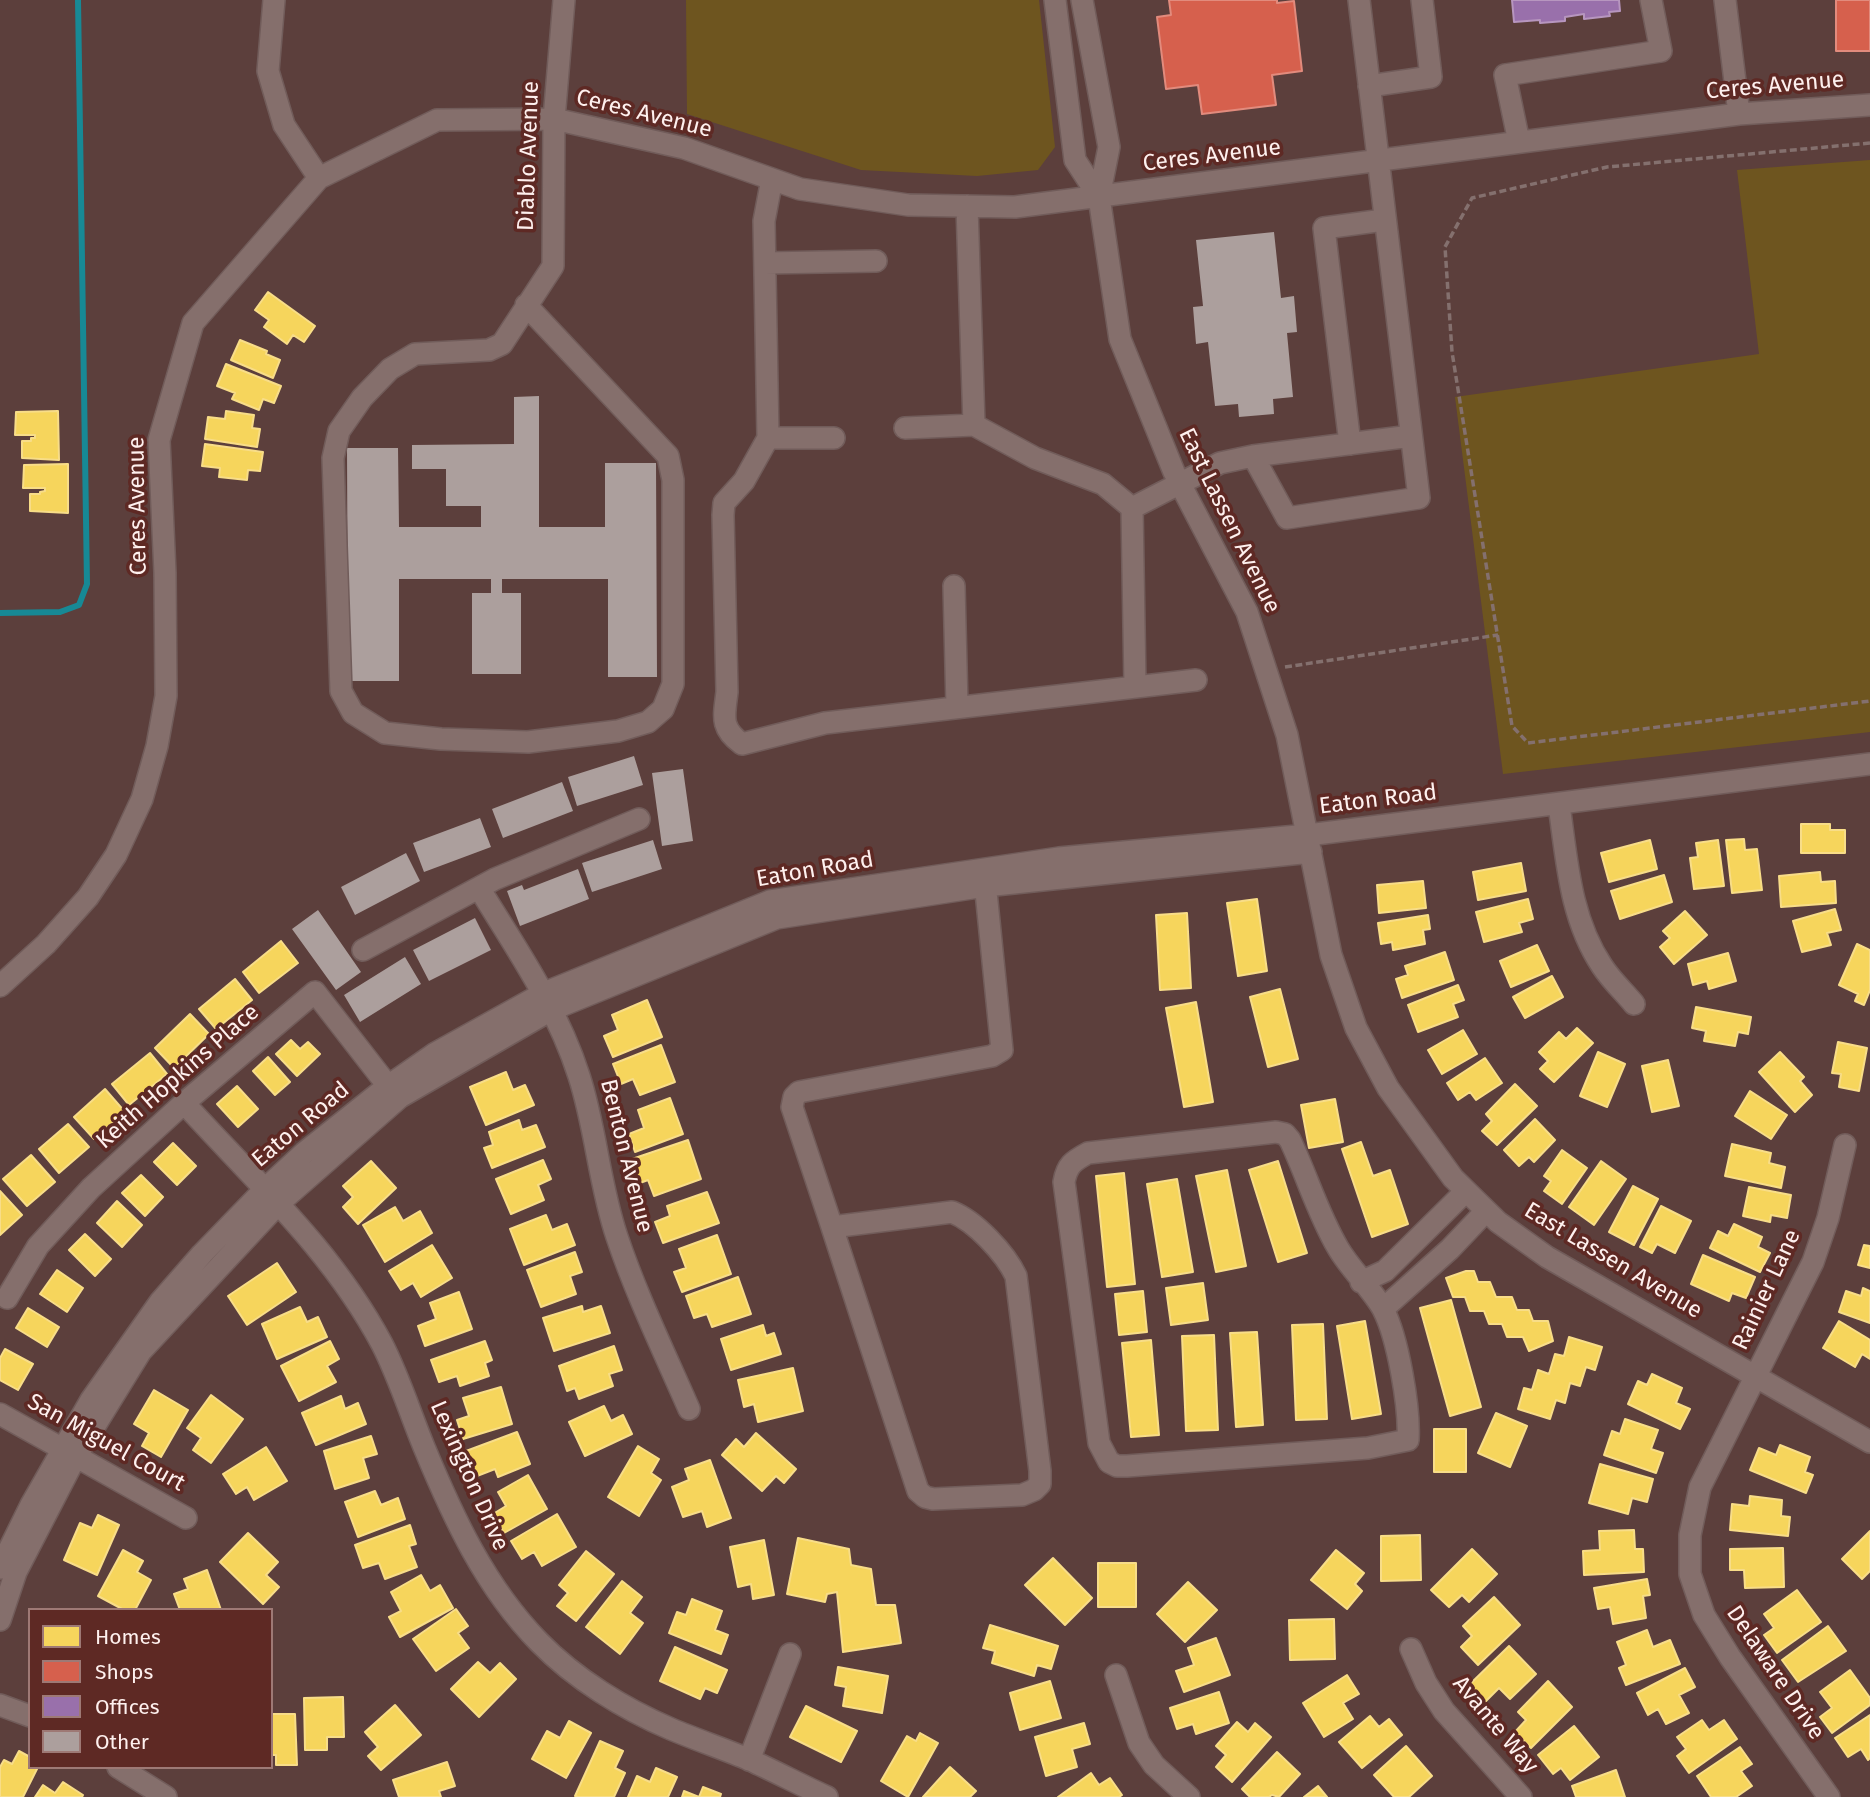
<!DOCTYPE html>
<html>
<head>
<meta charset="utf-8">
<style>
  body { margin:0 }
  #map { position:relative; width:1870px; height:1797px; overflow:hidden; background:#5c3f3c; font-family:"Fira Sans",sans-serif }
  canvas { display:block }
  .legend { position:absolute; left:28px; top:1608px; width:245px; height:161px; box-sizing:border-box; background:#5e2924; border:2px solid #9e7975; margin:0; padding:9px 12px; list-style:none; font-size:21px; color:#fef0ee }
  .legend li { display:flex; align-items:center; gap:14px; height:35px }
  .legend b { width:35px; border:2px solid #9e7975 }
</style>
</head>
<body>
<div id="map">
<canvas width="1870" height="1797"></canvas>
<ul class="legend">
<li><b style="height:19px;background:#f6d55c"></b>Homes</li>
<li><b style="height:19px;background:#d6604d"></b>Shops</li>
<li><b style="height:19px;background:#9970ab"></b>Offices</li>
<li><b style="height:19px;background:#ac9f9d"></b>Other</li>
</ul>
</div>
<script>
const context = document.querySelector('canvas').getContext('2d');
context.lineJoin = 'round';
function fill(path, color) { context.fillStyle = color; context.fill(path, 'evenodd'); }
function stroke(path, color, width, dash) { context.strokeStyle = color; context.lineWidth = width; context.lineCap = dash ? 'butt' : 'round'; context.setLineDash(dash || []); context.stroke(path); }
function write(font, color, halo, rows, align = 'center') {
  context.font = font + ' "Fira Sans",sans-serif'; context.lineWidth = 7; context.setLineDash([]); context.textBaseline = 'middle'; context.strokeStyle = halo; context.fillStyle = color; for (const [text, x, y, turn = 0] of rows) {
    context.save(); context.translate(x, y); context.rotate((+turn || 0) * Math.PI / 180); context.textAlign = isNaN(turn) ? turn : align; if (halo) context.strokeText(text, 0, 0); context.fillText(text, 0, 0); context.restore();
  }
}
const green = new Path2D(`
  M686,0H1039L1055,147L1038,170L977,176L861,170L687,114Z
  M1870,160V732L1503,774L1455,397L1759,354L1737,170Z`);
const homes = new Path2D(`
  M268,292L315,326L304,342L293,335L287,344L264,327L269,320L255,310Z
  M240,340L267,351L266,354L280,360L273,378L231,360Z
  M226,364L281,386L274,403L263,399L259,410L232,399L235,393L217,386Z
  M58,411L59,460L22,458V441H31V438H35V435H15L16,412Z
  M226,411L254,415L252,428L260,429L257,447L205,439L208,417L225,419Z
  M205,444L263,452L260,471L248,470L247,480L219,477L220,468L202,466Z
  M68,464V513L30,511V494H40V492L45,491V488H23L24,465Z
  M1801,824H1830V830H1845V853H1801Z
  M1744,839L1745,850L1757,849L1762,890L1732,893L1726,840Z
  M1650,840L1657,869L1609,882L1601,853Z
  M1718,840L1724,886L1694,889L1690,858L1698,857L1696,843Z
  M1521,863L1526,891L1478,900L1473,872Z
  M1820,872L1821,882L1835,881L1836,903L1781,907L1779,876Z
  M1664,875L1672,902L1620,919L1611,891Z
  M1423,881L1426,908L1379,913L1377,885Z
  M1257,899L1267,971L1238,976L1227,903Z
  M1528,899L1533,919L1519,923L1522,932L1484,942L1476,912Z
  M1835,909L1841,930L1827,933L1831,945L1802,952L1793,921Z
  M1685,911L1707,935L1674,964L1660,947L1670,938L1663,931Z
  M1187,913L1191,988L1160,990L1156,915Z
  M1428,915L1430,929L1423,930L1425,944L1393,950L1392,942L1381,944L1378,923Z
  M281,941L298,963L259,993L243,972Z
  M1857,944L1870,950V990L1864,1005L1855,1001L1858,994L1839,985Z
  M1537,945L1549,971L1511,987L1500,961Z
  M1445,952L1454,980L1402,998L1396,979L1408,975L1405,966Z
  M1728,953L1736,981L1709,989L1707,981L1693,985L1688,964Z
  M1552,976L1563,997L1525,1018L1513,997Z
  M235,979L252,1000L216,1029L199,1009Z
  M1458,985L1464,1000L1453,1004L1458,1017L1418,1032L1408,1005Z
  M1280,989L1298,1059L1268,1067L1250,997Z
  M647,1000L662,1037L613,1057L604,1036L618,1030L612,1015Z
  M1196,1002L1213,1102L1184,1107L1166,1008Z
  M1696,1007L1751,1017L1748,1034L1738,1032L1735,1046L1704,1041L1706,1031L1692,1028Z
  M190,1014L209,1034L174,1068L155,1048Z
  M1577,1028L1593,1043L1554,1082L1540,1069L1548,1061L1539,1052L1559,1032L1566,1039Z
  M1463,1030L1477,1054L1442,1074L1428,1050Z
  M291,1040L300,1049L308,1042L320,1054L297,1076L276,1054Z
  M1838,1042L1867,1048L1859,1091L1839,1087L1841,1074L1832,1073Z
  M661,1045L675,1082L640,1095L633,1079L621,1084L613,1064Z
  M1598,1052L1625,1064L1607,1107L1580,1096Z
  M1780,1052L1804,1077L1800,1081L1812,1095L1795,1112L1759,1072Z
  M150,1053L167,1074L129,1105L112,1084Z
  M268,1057L290,1082L275,1095L253,1071Z
  M1485,1058L1502,1083L1476,1100L1470,1092L1458,1100L1447,1083Z
  M1668,1060L1679,1106L1652,1112L1642,1066Z
  M506,1072L513,1090L525,1085L534,1105L486,1125L470,1087Z
  M1515,1084L1537,1106L1497,1145L1482,1131L1492,1121L1486,1114Z
  M237,1086L258,1109L238,1127L217,1104Z
  M105,1089L125,1112L94,1139L74,1117Z
  M1750,1091L1787,1115L1771,1139L1735,1116Z
  M670,1098L683,1134L635,1152L629,1134L644,1128L638,1110Z
  M1335,1099L1343,1142L1309,1148L1301,1105Z
  M1535,1119L1555,1140L1534,1162L1529,1157L1519,1166L1504,1150Z
  M519,1120L522,1130L536,1125L545,1147L492,1168L484,1148L493,1145L489,1132Z
  M68,1124L89,1147L59,1173L39,1149Z
  M688,1140L701,1179L654,1196L648,1180L640,1183L632,1159Z
  M1361,1142L1373,1176L1390,1170L1408,1224L1372,1237L1342,1149Z
  M173,1143L196,1166L177,1185L154,1162Z
  M1732,1144L1771,1153L1769,1163L1785,1167L1781,1188L1725,1176Z
  M1562,1150L1587,1168L1562,1204L1544,1191L1551,1181L1544,1176Z
  M31,1155L55,1182L27,1206L3,1179Z
  M543,1160L551,1179L538,1185L544,1200L511,1214L496,1179Z
  M371,1161L396,1188L358,1224L343,1207L353,1197L343,1186Z
  M1278,1161L1307,1253L1278,1262L1249,1170Z
  M1601,1161L1626,1179L1594,1225L1569,1207Z
  M1227,1170L1246,1266L1216,1272L1196,1176Z
  M1124,1173L1135,1284L1107,1287L1096,1176Z
  M141,1175L163,1197L145,1216L122,1193Z
  M1177,1179L1193,1272L1162,1277L1147,1184Z
  M1633,1186L1658,1199L1634,1245L1609,1232Z
  M1749,1187L1791,1195L1787,1218L1771,1215L1770,1222L1743,1216Z
  M0,1191L22,1215L0,1235Z
  M707,1192L719,1223L663,1243L655,1222L670,1216L667,1206Z
  M117,1201L142,1225L122,1247L97,1223Z
  M1661,1206L1691,1221L1675,1253L1657,1244L1652,1253L1640,1247Z
  M395,1207L403,1221L420,1211L432,1233L385,1262L363,1225Z
  M546,1215L552,1230L567,1224L575,1245L524,1265L510,1229Z
  M1734,1224L1762,1237L1758,1247L1770,1253L1760,1272L1710,1248L1718,1231L1728,1236Z
  M85,1234L111,1259L95,1276L69,1250Z
  M717,1235L731,1274L682,1292L674,1272L686,1268L679,1249Z
  M432,1245L452,1278L421,1297L413,1283L401,1290L389,1271Z
  M1864,1245L1870,1246V1268L1858,1265Z
  M575,1252L582,1272L570,1276L576,1294L541,1307L527,1270Z
  M1703,1255L1755,1277L1746,1298L1732,1293L1729,1301L1691,1284Z
  M277,1263L296,1292L247,1325L228,1296Z
  M57,1270L83,1288L67,1312L40,1294Z
  M1466,1271H1474L1478,1282H1490L1496,1297H1512L1517,1310H1529L1533,1321H1548L1553,1341L1529,1351L1523,1337H1507L1502,1324H1489L1484,1311H1470L1465,1297H1453L1446,1278Z
  M738,1277L751,1314L712,1327L707,1314L694,1318L686,1296Z
  M1203,1283L1208,1320L1171,1325L1166,1288Z
  M1863,1288L1870,1291V1323L1839,1312L1846,1291L1861,1296Z
  M1143,1291L1147,1332L1119,1335L1115,1294Z
  M459,1292L472,1329L425,1346L418,1326L436,1319L430,1303Z
  M1451,1300L1481,1407L1450,1416L1420,1308Z
  M582,1306L583,1312L601,1306L610,1333L554,1351L543,1318Z
  M300,1307L307,1322L318,1317L327,1337L277,1359L262,1324Z
  M28,1308L59,1327L47,1347L16,1328Z
  M1365,1321L1381,1414L1352,1419L1337,1326Z
  M1839,1321L1870,1340V1359L1862,1354L1855,1367L1823,1348Z
  M1323,1324L1327,1419L1296,1420L1292,1325Z
  M763,1325L766,1336L774,1333L781,1354L731,1370L721,1339Z
  M1257,1332L1263,1425L1236,1427L1230,1333Z
  M1214,1335L1218,1430L1186,1431L1182,1336Z
  M1569,1337L1602,1347L1595,1370L1586,1367L1580,1386L1570,1383L1565,1403L1556,1400L1550,1419L1518,1409L1524,1388L1532,1390L1538,1370L1549,1374L1555,1354L1564,1356Z
  M1151,1340L1159,1435L1131,1437L1122,1343Z
  M330,1341L339,1359L327,1366L336,1382L299,1401L281,1366Z
  M485,1341L492,1360L485,1363L489,1376L460,1386L457,1376L439,1382L431,1360Z
  M614,1346L622,1370L609,1374L613,1386L579,1399L575,1388L567,1391L559,1366Z
  M5,1349L33,1364L18,1390L0,1380V1358Z
  M793,1368L803,1411L758,1422L754,1404L744,1407L738,1380Z
  M1652,1374L1682,1388L1676,1403L1690,1409L1680,1429L1628,1404L1638,1381L1647,1385Z
  M501,1387L512,1424L463,1439L457,1420L469,1416L463,1398Z
  M154,1390L188,1410L161,1457L142,1446L149,1433L134,1424Z
  M211,1395L243,1419L211,1463L193,1450L201,1438L187,1428Z
  M341,1396L345,1409L358,1403L366,1424L316,1445L302,1413Z
  M604,1406L611,1421L623,1415L632,1434L585,1456L569,1422Z
  M1496,1413L1527,1426L1510,1467L1478,1453Z
  M1625,1419L1658,1430L1651,1449L1663,1453L1656,1473L1604,1455L1612,1431L1620,1434Z
  M1434,1429H1466V1472H1434Z
  M517,1432L530,1464L498,1477L495,1469L477,1476L466,1451Z
  M756,1433L796,1469L784,1483L776,1476L762,1491L722,1455L736,1439L744,1447Z
  M371,1436L377,1454L363,1458L369,1478L335,1489L324,1451Z
  M1780,1445L1810,1457L1805,1472L1813,1475L1806,1493L1750,1470L1759,1448L1776,1455Z
  M638,1446L659,1459L651,1473L661,1480L639,1516L608,1497Z
  M266,1447L287,1481L254,1500L247,1487L236,1494L223,1474Z
  M710,1460L731,1518L707,1527L702,1511L683,1517L672,1487L689,1480L685,1469Z
  M1600,1464L1653,1479L1647,1502L1632,1498L1628,1514L1589,1503Z
  M528,1475L547,1509L504,1533L493,1514L506,1506L498,1492Z
  M375,1491L381,1505L398,1498L405,1519L358,1537L345,1502Z
  M1750,1496L1782,1500L1781,1516L1790,1517L1788,1536L1730,1530L1732,1504L1749,1506Z
  M557,1514L576,1547L542,1566L534,1552L522,1559L511,1541Z
  M98,1515L119,1525L97,1575L64,1560L80,1523L92,1528Z
  M410,1525L416,1544L409,1546L417,1567L385,1579L379,1563L363,1568L355,1545Z
  M1634,1530L1635,1549H1643L1644,1572L1584,1575L1583,1551L1600,1550L1599,1531Z
  M1870,1531V1571L1862,1579L1842,1559Z
  M248,1533L278,1562L266,1575L279,1587L263,1604L220,1562Z
  M1420,1535L1421,1580L1381,1581V1536Z
  M798,1538L849,1549L851,1565L871,1569L876,1605H895L901,1643L843,1652L837,1592L827,1594L825,1602L787,1594Z
  M764,1540L774,1595L753,1599L751,1584L738,1587L730,1547Z
  M1783,1548L1784,1587L1745,1588L1744,1570H1730V1549Z
  M1472,1549L1497,1574L1469,1602L1462,1595L1449,1607L1431,1590Z
  M123,1550L143,1561L137,1572L151,1580L135,1610H124L98,1596Z
  M1336,1550L1364,1573L1355,1584L1362,1591L1347,1609L1311,1580Z
  M586,1551L614,1574L576,1621L557,1606L568,1593L559,1585Z
  M1053,1558L1092,1598L1065,1625L1025,1585Z
  M1098,1563H1136V1607H1098Z
  M207,1570L221,1610H180L174,1594L188,1589L184,1579Z
  M421,1575L430,1591L440,1585L453,1608L400,1637L389,1617L401,1611L391,1592Z
  M1647,1579L1650,1595L1643,1596L1646,1618L1613,1624L1610,1607L1598,1609L1594,1588Z
  M622,1581L642,1597L630,1613L643,1623L620,1654L586,1627Z
  M1188,1582L1217,1610L1185,1642L1157,1614Z
  M1797,1590L1821,1622L1777,1653L1764,1635L1774,1628L1764,1614Z
  M1494,1597L1520,1625L1478,1665L1461,1647L1472,1636L1463,1626Z
  M692,1599L722,1611L715,1630L728,1635L721,1654L669,1633L677,1612L686,1615Z
  M456,1609L468,1626L458,1633L469,1648L436,1671L413,1639Z
  M1334,1619L1335,1659L1290,1660L1289,1620Z
  M990,1625L1058,1646L1051,1669L1037,1665L1034,1676L992,1663L995,1651L983,1648Z
  M1828,1626L1846,1651L1798,1682L1782,1660Z
  M1647,1630L1653,1647L1670,1640L1680,1664L1626,1685L1619,1668L1626,1665L1617,1642Z
  M1216,1638L1230,1675L1184,1692L1176,1671L1194,1665L1188,1648Z
  M1509,1646L1536,1674L1510,1699L1499,1688L1485,1702L1469,1685Z
  M675,1647L727,1670L717,1693L705,1688L700,1699L660,1681Z
  M478,1662L490,1673L500,1663L516,1679L479,1717L451,1689Z
  M838,1667L888,1676L882,1713L843,1706L846,1687L835,1685Z
  M1685,1668L1695,1687L1679,1695L1689,1713L1666,1724L1658,1709L1648,1715L1637,1693Z
  M1850,1670L1870,1698V1705L1832,1733L1820,1717L1832,1708L1820,1692Z
  M1347,1675L1359,1694L1343,1703L1353,1719L1324,1737L1303,1703Z
  M1050,1681L1061,1718L1020,1730L1010,1693Z
  M1548,1681L1572,1707L1531,1748L1515,1732L1526,1720L1518,1712Z
  M1219,1692L1229,1723L1196,1734L1193,1724L1177,1729L1170,1708Z
  M343,1697L344,1737H327V1750H305L304,1698Z
  M395,1705L421,1735L381,1770L368,1756L378,1747L365,1732Z
  M806,1706L857,1731L841,1762L790,1737Z
  M271,1714H295L297,1765H276V1755H271Z
  M1870,1715V1758L1868,1760L1861,1749L1848,1757L1835,1738Z
  M1370,1716L1379,1727L1389,1719L1402,1735L1362,1768L1339,1742Z
  M1702,1720L1709,1730L1724,1720L1737,1739L1689,1773L1677,1756L1686,1749L1677,1737Z
  M569,1721L591,1733L566,1778L532,1759L547,1731L560,1738Z
  M1237,1722L1248,1732L1255,1723L1271,1737L1232,1782L1216,1767L1226,1755L1216,1746Z
  M1084,1723L1090,1744L1072,1749L1077,1767L1046,1776L1035,1737Z
  M1574,1726L1599,1757L1570,1780L1561,1768L1553,1774L1538,1755Z
  M920,1733L938,1743L908,1797L881,1781L907,1736L916,1741Z
  M600,1741L623,1751L615,1768L625,1773L614,1797H578L575,1796Z
  M1406,1746L1432,1776L1409,1797H1394L1374,1775Z
  M1740,1747L1752,1764L1741,1771L1752,1786L1736,1797H1711L1697,1776Z
  M19,1751L30,1757V1767H38L23,1797H0V1767L4,1760L12,1764Z
  M1277,1752L1300,1774L1279,1797L1272,1795L1269,1797H1250L1242,1789Z
  M447,1762L455,1786L439,1791L441,1797H399L393,1780Z
  M950,1767L976,1791L970,1797H923Z
  M656,1768L677,1777L668,1797H628L637,1776L650,1782Z
  M1616,1770L1625,1797H1576L1572,1786Z
  M1091,1773L1099,1785L1110,1778L1122,1795L1119,1797H1058Z
  M63,1782L83,1795L82,1797H35L43,1785L55,1793Z
  M1318,1786L1327,1797H1304Z
  M703,1787L721,1794L720,1797H682L684,1791L699,1797Z`);
const shops = new Path2D(`
  M1169,0H1277V3L1294,1L1302,71L1272,75L1276,105L1202,114L1198,85L1166,89L1157,17L1171,15Z
  M1836,0H1870V51H1836Z`);
const offices = new Path2D(`
  M1512,0H1619L1620,11L1609,12L1610,16L1584,19V14L1565,17V21L1540,23V20L1514,22Z`);
const stream = new Path2D(`
  M0,613L60,612L79,605L87,584L78,0`);
const building = new Path2D(`
  M1274,232L1281,298L1294,296L1297,332L1287,333L1293,397L1273,399L1274,414L1239,417L1238,404L1215,406L1208,342L1196,344L1193,307L1203,306L1196,240Z
  M539,396V527H605V463H656L657,677H608V579H502V593H521V674H472V593H491V579H399V681H348L347,448H398L399,527H481V506H446V469H412V445L514,444V397Z
  M634,756L643,785L577,806L568,777Z
  M683,769L693,841L662,846L652,773Z
  M562,782L573,811L503,838L492,809Z
  M480,818L491,847L424,872L413,843Z
  M653,840L662,869L592,892L582,863Z
  M406,853L420,881L355,915L341,887Z
  M578,869L589,899L520,926L507,891L522,885L524,890Z
  M318,910L361,972L336,990L292,929Z
  M475,918L491,950L429,981L413,950Z
  M405,957L421,984L360,1022L344,995Z`);
const path = new Path2D(`
  M1870,143L1607,167L1472,198L1445,247L1452,352L1512,726L1528,743L1870,701
  M1285,667L1498,635`);
const minor = new Path2D(`
  M274,0L268,71L284,125L319,178
  M1055,0L1075,160L1099,197
  M1082,0L1109,147L1099,197L1120,339L1174,472L1247,612L1287,735L1331,955L1356,1028L1388,1088L1453,1178L1498,1222L1547,1257L1870,1442
  M1725,0L1739,114
  M1369,86L1431,77L1422,0
  M1519,142L1505,75L1661,51L1651,0
  M772,179L764,221L768,438L744,481L724,503L723,515L727,692C724,717 720,728 742,744L825,723L1196,680
  M967,206L974,425
  M765,263L876,261
  M526,305L668,456L673,480V684L663,709L648,722L618,731L528,742L441,739L385,733L353,713L341,691L333,458L339,431L362,398L390,369L415,354L489,350L502,344L553,266L554,119L564,0
  M905,428L974,425L1035,458L1103,484L1132,508
  M768,438H834
  M1350,444L1324,228L1384,220
  M1253,456L1287,518L1419,498L1359,0
  M954,586L957,707
  M1135,686L1132,508L1220,463L1253,456L1411,436
  M1559,805C1567,861 1570,918 1602,966C1611,980 1624,992 1634,1004
  M479,888C516,948 557,1007 579,1076C596,1128 599,1184 617,1237C636,1294 665,1354 689,1409
  M363,950L495,879L639,819
  M0,986L46,944L88,897L116,855L142,799L157,746L166,696L165,573L159,440L193,323L319,178L437,120L554,119L684,148L800,189L908,205L1015,207L1739,114L1870,105
  M184,1103C255,1181 332,1250 382,1344C399,1377 410,1413 424,1447C453,1517 485,1587 539,1642C575,1679 624,1709 671,1729C697,1740 724,1749 750,1760C776,1772 801,1785 827,1797
  M1276,1132L1285,1134L1290,1140C1307,1176 1318,1214 1338,1248C1350,1269 1372,1289 1383,1309C1398,1338 1410,1408 1408,1440L1368,1448L1127,1466H1117L1109,1462L1099,1443L1064,1182C1067,1165 1073,1161 1088,1153Z
  M832,1227L918,1491L925,1497L933,1499L1022,1495L1034,1490L1040,1484V1471L1016,1276C1005,1253 975,1221 952,1212L832,1227L792,1107L794,1097L799,1092L992,1056L1002,1050L984,872
  M1361,1282L1385,1271L1466,1191
  M7,1298L38,1246L91,1188L184,1103L315,992L388,1086
  M1383,1309L1450,1249L1486,1211
  M0,1414L186,1518
  M0,1568L31,1505L91,1400L160,1302L202,1254L264,1190L304,1153L388,1086L434,1054L544,993L770,901L1059,858L1308,835L1870,764
  M0,1620L16,1572L75,1458L141,1351L278,1204L400,1097L551,1010L777,918L985,886L1311,852
  M1411,1649L1426,1683L1444,1711L1521,1797
  M1116,1675L1139,1743L1154,1765L1189,1797
  M0,1705L30,1716
  M749,1760L790,1654
  M118,1767L166,1797
  M1829,1797L1730,1657L1704,1615L1690,1574V1535L1700,1487L1813,1262L1828,1218L1845,1145`);
const streetNames = [
  ["Ceres Avenue",1775,86,-5],
  ["Ceres Avenue",644,114,14],
  ["Diablo Avenue",529,156,-88],
  ["Ceres Avenue",1212,156,-7],
  ["Ceres Avenue",138,506,-91],
  ["East Lassen Avenue",1229,521,64],
  ["Eaton Road",1378,800,-7],
  ["Eaton Road",815,870,-10],
  ["Keith Hopkins Place",178,1077,-41],
  ["Eaton Road",301,1125,-40],
  ["Benton Avenue",626,1156,76],
  ["East Lassen Avenue",1613,1261,31],
  ["Rainier Lane",1767,1290,-65],
  ["San Miguel Court",106,1443,29],
  ["Lexington Drive",469,1476,66],
  ["Delaware Drive",1775,1673,56],
  ["Avante Way",1495,1725,50]
];
fill(green, '#6e551f');
fill(homes, '#f6d55c');
stroke(homes, '#f8dd88', 2);
fill(shops, '#d6604d');
stroke(shops, '#e28b7d', 2);
fill(offices, '#9970ab');
stroke(offices, '#b796bf', 2);
stroke(stream, '#178995', 6);
fill(building, '#ac9f9d');
stroke(minor, '#715c5a', 24);
stroke(path, '#84706e', 3.5, [7, 3.5]);
stroke(minor, '#856f6c', 21);
write('23px', '#fef0ee', '#5e2924', streetNames);
</script>
</body>
</html>
